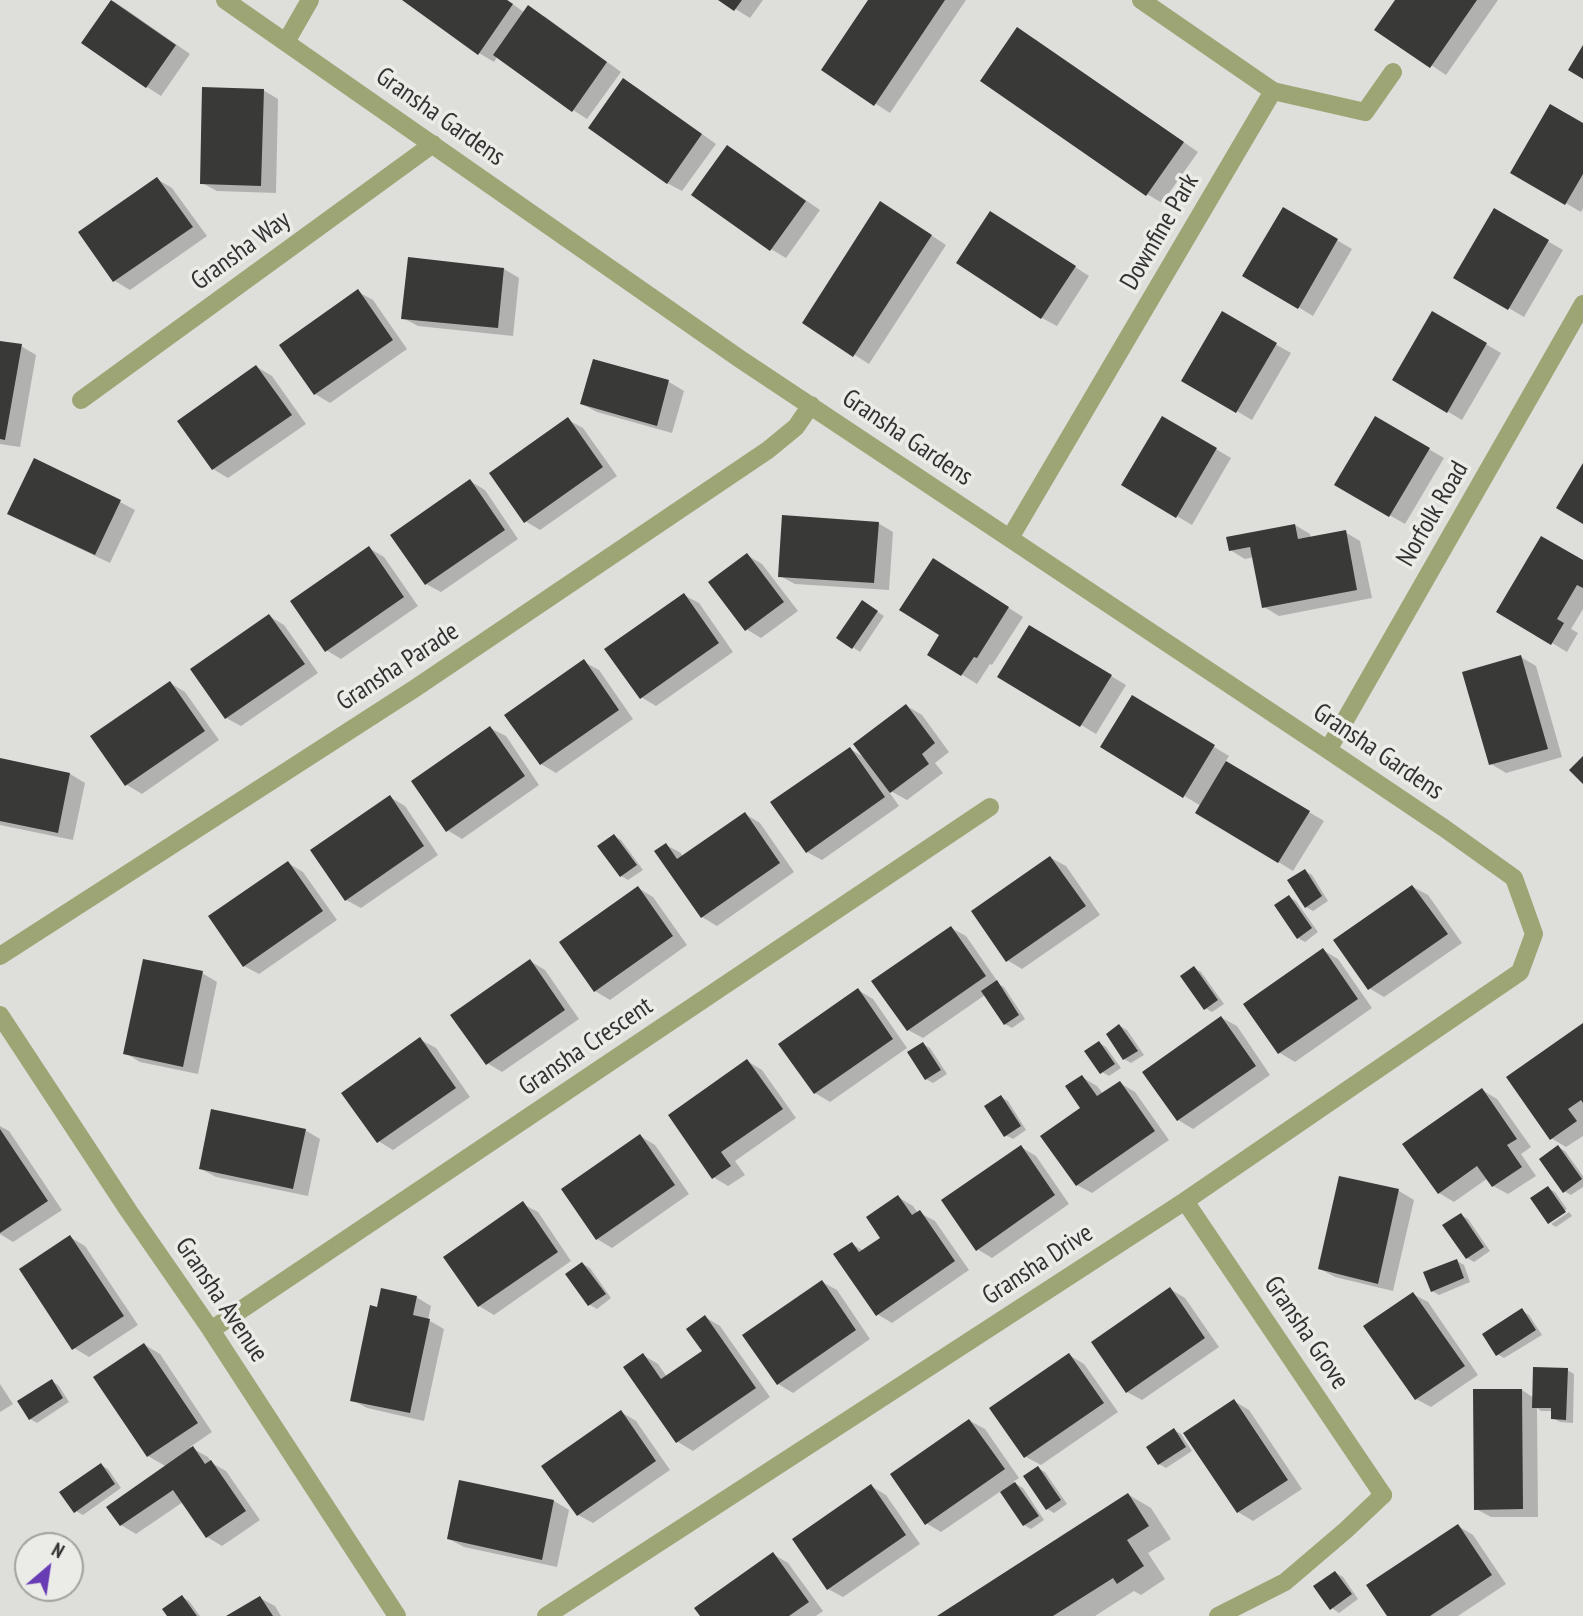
<!DOCTYPE html>
<html>
<head>
<meta charset="utf-8">
<style>
  body { margin:0 }
  #map { position:relative; width:1583px; height:1616px; overflow:hidden; background:#dededb; font-family:"PT Sans Narrow",sans-serif }
  canvas { display:block }
  .north { position:absolute; left:14px; top:1532px; width:70px; height:70px; box-sizing:border-box; background:#ebece8; border:2px solid #a1a29f; border-radius:50%; rotate:29deg; font-size:19px; font-weight:700; line-height:28px; text-align:center; color:#323331 }
  .north::after { content:''; display:block; margin:auto; width:24px; height:32px; background:#683cb4; clip-path:polygon(50% 0,100% 100%,50% 72%,0 100%) }
</style>
</head>
<body>
<div id="map">
<canvas width="1583" height="1616"></canvas>
<div class="north">N</div>
</div>
<script>
const context = document.querySelector('canvas').getContext('2d');
context.lineJoin = 'round';
function fill(path, color) { context.fillStyle = color; context.fill(path, 'evenodd'); }
function stroke(path, color, width, dash) { context.strokeStyle = color; context.lineWidth = width; context.lineCap = dash ? 'butt' : 'round'; context.setLineDash(dash || []); context.stroke(path); }
function write(font, color, halo, rows, align = 'center') {
  context.font = font + ' "PT Sans Narrow",sans-serif'; context.lineWidth = 7; context.setLineDash([]); context.textBaseline = 'middle'; context.strokeStyle = halo; context.fillStyle = color; for (const [text, x, y, turn = 0] of rows) {
    context.save(); context.translate(x, y); context.rotate((+turn || 0) * Math.PI / 180); context.textAlign = isNaN(turn) ? turn : align; if (halo) context.strokeText(text, 0, 0); context.fillText(text, 0, 0); context.restore();
  }
}
const shadow = new Path2D(`
  M405,0H507L525,13L544,16L621,72L587,119L573,110L497,57L494,62L479,53Z
  M721,0H763L750,18Z
  M869,0H966L890,113L823,70Z
  M1397,0H1498L1446,75L1377,29Z
  M113,1L127,10L190,54L161,96L147,87Z
  M1033,38L1198,152L1162,203L1147,194Z
  M624,80L639,89L716,144L682,191L667,183Z
  M263,90L278,99L276,193L217,191L202,183Z
  M1583,125V208L1581,212L1512,172Z
  M742,156L820,210L786,258L771,249Z
  M157,179L172,188L207,236L130,290L115,281L80,233Z
  M1284,209L1352,249L1313,316L1245,275Z
  M1495,211L1563,250L1524,317L1456,277Z
  M896,212L946,245L869,364L804,323Z
  M1006,222L1089,276L1057,326L1042,318Z
  M504,269L519,278L513,336L418,326L403,318Z
  M358,292L373,300L407,349L330,403L315,394L281,345Z
  M1433,313L1501,353L1462,420L1394,380Z
  M1222,314L1291,353L1252,420L1184,380Z
  M0,342L21,346L36,355L20,447L0,444Z
  M594,362L669,382L684,391L672,433L597,412L582,404Z
  M257,367L272,376L306,424L228,478L213,469L180,421Z
  M1163,418L1231,458L1192,525L1124,485Z
  M1375,418L1444,458L1405,524L1337,485Z
  M568,420L583,428L617,476L540,530L525,521Z
  M470,481L485,490L518,539L441,592L426,584Z
  M120,502L135,510L110,563L24,522Z
  M878,523L893,532L889,590L795,584L780,576Z
  M1295,525L1310,534L1311,539L1345,532L1360,541L1372,598L1279,616L1264,607L1254,557L1245,559L1230,550Z
  M369,548L384,557L418,606L341,659L326,650Z
  M747,555L762,564L798,611L761,638L746,629Z
  M1583,562V609L1571,629L1578,633L1567,652L1499,611Z
  M948,569L1023,617L992,665L990,664L977,684L929,654L942,634Z
  M684,595L699,603L733,652L656,706L641,697Z
  M862,602L884,616L860,652L839,638Z
  M269,616L284,625L318,673L241,726L226,718Z
  M1030,627L1126,685L1096,734L1000,676Z
  M1521,657L1536,666L1562,757L1506,773L1491,764Z
  M584,662L599,670L633,719L556,773L541,764Z
  M170,683L185,692L219,740L142,794L127,785L93,737Z
  M1132,697L1229,756L1225,762L1324,821L1293,871L1197,812L1201,806L1103,747Z
  M907,706L922,715L949,752L935,763L943,773L907,800L887,789L899,806L822,860L807,852L850,749L867,759Z
  M490,728L506,736L539,785L462,839L447,830Z
  M0,760L70,774L85,783L73,840L0,825Z
  M390,797L405,806L438,855L361,908L346,900Z
  M745,814L760,823L794,872L717,926L702,917L666,845L681,853L683,857Z
  M614,836L621,840L643,870L628,880L621,876Z
  M1051,858L1066,866L1100,915L1022,969L1007,960Z
  M288,863L303,872L337,920L259,974L244,966Z
  M1305,871L1312,875L1328,901L1313,911L1306,907Z
  M1413,887L1428,895L1462,943L1384,997L1369,988Z
  M638,888L653,897L687,945L610,1000L595,991Z
  M1289,897L1296,901L1318,932L1305,942L1298,938Z
  M951,928L966,936L1000,985L1004,987L1025,1019L1012,1028L1005,1024L985,995L923,1038L908,1030Z
  M1323,950L1338,959L1372,1008L1295,1062L1280,1053L1246,1004Z
  M530,961L545,970L579,1019L502,1072L487,1063Z
  M1194,968L1201,972L1224,1004L1212,1012L1205,1008Z
  M202,973L217,982L198,1074L140,1062L125,1053Z
  M858,990L873,999L907,1048L830,1102L815,1093Z
  M1222,1018L1237,1026L1270,1075L1193,1129L1178,1120Z
  M1583,1025V1136L1566,1147L1551,1138Z
  M1120,1026L1127,1030L1144,1055L1131,1063L1124,1059Z
  M421,1040L436,1048L470,1097L393,1150L378,1141Z
  M1099,1043L1106,1047L1121,1068L1109,1076L1102,1072Z
  M923,1044L930,1048L947,1074L933,1083L926,1079Z
  M747,1061L762,1070L796,1118L735,1161L745,1175L728,1186L713,1177Z
  M1082,1077L1097,1086L1103,1094L1120,1083L1135,1092L1169,1140L1092,1193L1077,1185Z
  M1482,1090L1497,1099L1531,1147L1521,1154L1536,1176L1508,1194L1493,1186L1488,1178L1454,1202L1439,1193Z
  M1001,1097L1008,1101L1026,1130L1013,1139L1005,1135Z
  M0,1126L9,1131L62,1210L13,1242L0,1234Z
  M305,1130L320,1139L308,1196L216,1177L201,1169Z
  M640,1136L655,1145L689,1194L612,1248L597,1239Z
  M1021,1147L1036,1156L1069,1204L992,1258L977,1249Z
  M1558,1147L1565,1151L1583,1176V1187L1571,1195L1564,1191Z
  M1341,1178L1399,1191L1414,1200L1393,1291L1335,1277L1320,1269Z
  M1548,1188L1555,1192L1567,1209L1550,1221V1223L1533,1198Z
  M898,1197L913,1206L918,1213H920L935,1221L969,1270L892,1323L877,1314L852,1244L864,1251L883,1238Z
  M523,1204L538,1212L571,1261L494,1315L479,1306Z
  M1569,1212L1572,1216L1556,1227L1551,1224Z
  M1461,1215L1468,1219L1490,1251L1474,1262L1467,1258Z
  M70,1237L85,1246L138,1325L89,1357L74,1348Z
  M1457,1261L1464,1265L1470,1282L1439,1295L1432,1291Z
  M583,1264L590,1268L611,1298L597,1309L590,1305Z
  M822,1282L837,1290L870,1339L793,1393L778,1384Z
  M1170,1289L1185,1298L1219,1347L1142,1400L1127,1392Z
  M1413,1294L1428,1302L1478,1375L1431,1407L1416,1399Z
  M416,1297L431,1306L428,1320L444,1329L424,1421L367,1408L352,1400L378,1310Z
  M1522,1311L1529,1315L1542,1335L1504,1358L1497,1354Z
  M705,1317L720,1326L770,1397L693,1451L678,1442L643,1355L658,1364L667,1377L704,1351Z
  M145,1345L160,1354L212,1432L190,1447L208,1457L212,1463L226,1471L260,1520L222,1546L207,1537L183,1502L136,1534L121,1525L167,1467L148,1456Z
  M1069,1355L1084,1364L1118,1412L1041,1465L1026,1457Z
  M1567,1370L1574,1374L1573,1423L1560,1422L1553,1418V1411H1541L1537,1408L1538,1517H1491L1476,1509L1522,1390L1534,1398Z
  M52,1381L59,1386L69,1402L37,1423L30,1419Z
  M0,1384L13,1404L0,1412Z
  M1234,1401L1249,1410L1302,1489L1253,1521L1238,1512Z
  M621,1412L636,1421L670,1470L593,1523L578,1515Z
  M970,1421L985,1429L1019,1478L1013,1482L1023,1488L1044,1520L1031,1529L1024,1525L1001,1491L941,1532L926,1523Z
  M1174,1430L1181,1434L1192,1451L1166,1468L1159,1464Z
  M101,1465L108,1469L121,1488L83,1515L76,1511Z
  M1038,1468L1045,1472L1067,1504L1054,1513L1047,1509Z
  M871,1486L886,1495L920,1544L843,1597L828,1589Z
  M1129,1495L1151,1508L1171,1539L1148,1553L1165,1579L1141,1595L1134,1591L1095,1616H940Z
  M554,1501L569,1510L557,1567L464,1547L449,1539Z
  M1458,1526L1473,1535L1506,1584L1458,1616H1389Z
  M773,1554L788,1563L823,1611L816,1616H702Z
  M1336,1573L1343,1577L1358,1599L1339,1613L1332,1608Z
  M182,1597L189,1601L200,1616H169Z
  M260,1598L275,1606L281,1616H230Z`);
const building = new Path2D(`
  M111,0L176,45L146,88L81,43Z
  M402,0H507L513,4L478,55Z
  M718,0H742L734,11Z
  M868,0H945L874,106L821,70Z
  M1395,0H1477L1430,68L1374,30Z
  M528,5L607,62L572,112L493,55Z
  M1017,27L1184,142L1146,196L980,81Z
  M1583,45V79L1568,70Z
  M623,78L702,134L667,184L588,128Z
  M202,87L264,89L261,186L200,184Z
  M1550,104L1583,123V174L1565,205L1510,173Z
  M727,145L806,201L770,251L691,195Z
  M157,177L193,227L113,282L78,232Z
  M880,201L932,235L853,357L802,323Z
  M1283,207L1338,239L1298,309L1242,276Z
  M1494,208L1549,240L1508,310L1453,278Z
  M990,211L1076,266L1041,319L956,263Z
  M408,257L504,268L498,328L401,319Z
  M358,289L393,340L314,395L279,345Z
  M1222,311L1277,343L1236,413L1181,381Z
  M1432,311L1487,343L1447,413L1392,380Z
  M0,341L22,344L5,440L0,439Z
  M593,359L669,380L657,426L580,404Z
  M256,365L292,415L212,470L177,421Z
  M1162,416L1217,448L1176,518L1121,485Z
  M1375,416L1430,448L1389,517L1334,485Z
  M568,417L603,467L524,523L489,473Z
  M34,458L121,500L95,555L7,514Z
  M1583,463V524L1556,508Z
  M470,479L505,530L425,585L390,535Z
  M782,515L879,522L874,583L778,577Z
  M1295,524L1298,539L1346,530L1357,590L1262,608L1250,547L1229,551L1226,537Z
  M1541,536L1583,560V588L1577,585L1557,619L1564,623L1551,645L1496,612Z
  M369,546L404,597L325,652L290,601Z
  M747,553L784,602L745,631L708,582Z
  M933,558L1009,607L977,658L974,657L961,676L927,655L939,635L899,610Z
  M684,593L719,643L640,699L604,649Z
  M862,600L878,611L852,649L836,638Z
  M269,614L305,664L225,719L190,669Z
  M1029,625L1112,675L1080,727L997,677Z
  M1521,655L1548,749L1489,765L1462,672Z
  M584,659L619,710L540,765L504,715Z
  M170,681L205,731L125,786L90,736Z
  M1132,695L1215,745L1183,798L1100,747Z
  M906,704L935,743L922,754L929,764L890,793L853,744Z
  M490,726L525,776L446,832L411,781Z
  M850,747L885,797L806,853L770,802Z
  M1583,756V784L1569,770Z
  M0,758L70,773L58,833L0,821Z
  M1226,761L1310,811L1278,863L1195,813Z
  M390,795L424,846L345,901L310,850Z
  M745,812L780,863L701,918L654,851L666,843L677,859Z
  M614,834L637,865L620,877L597,846Z
  M1050,856L1086,906L1006,962L971,911Z
  M288,861L323,911L243,967L208,916Z
  M1305,869L1322,896L1305,908L1287,880Z
  M1412,885L1448,934L1368,990L1333,940Z
  M638,886L673,936L594,992L559,942Z
  M1289,895L1312,928L1297,939L1274,905Z
  M951,926L986,976L907,1031L871,981Z
  M1323,948L1358,999L1278,1054L1243,1004Z
  M143,959L203,971L183,1067L123,1054Z
  M530,959L565,1010L486,1065L450,1015Z
  M1194,966L1218,1000L1204,1010L1180,976Z
  M997,980L1019,1015L1004,1025L981,991Z
  M858,988L893,1039L814,1094L778,1044Z
  M1221,1016L1256,1066L1177,1121L1142,1072Z
  M1583,1023V1103L1581,1100L1568,1109L1577,1121L1550,1140L1506,1077Z
  M1119,1024L1138,1051L1123,1060L1106,1034Z
  M420,1037L456,1088L377,1143L341,1093Z
  M1099,1041L1115,1064L1100,1074L1084,1051Z
  M923,1042L941,1070L925,1080L907,1052Z
  M747,1059L783,1109L721,1152L731,1166L712,1179L668,1115Z
  M1082,1075L1097,1096L1120,1081L1155,1131L1076,1186L1040,1136L1080,1108L1065,1086Z
  M1482,1088L1517,1139L1507,1145L1522,1167L1492,1187L1477,1166L1438,1194L1402,1144Z
  M1001,1095L1021,1126L1004,1137L984,1106Z
  M211,1109L306,1129L293,1189L199,1169Z
  M0,1129L48,1201L0,1233Z
  M640,1134L675,1185L596,1240L561,1189Z
  M1021,1145L1055,1195L976,1251L941,1200Z
  M1558,1145L1582,1179L1563,1193L1539,1159Z
  M1339,1176L1399,1189L1378,1284L1318,1269Z
  M1548,1186L1566,1212L1548,1224L1530,1198Z
  M898,1195L912,1215L920,1210L955,1261L876,1316L833,1254L852,1242L859,1252L880,1238L866,1217Z
  M523,1201L558,1252L478,1307L443,1257Z
  M1461,1213L1484,1247L1466,1259L1442,1225Z
  M70,1235L124,1316L72,1350L19,1269Z
  M1457,1259L1464,1278L1431,1292L1423,1272Z
  M582,1262L606,1294L588,1306L565,1274Z
  M822,1280L856,1330L777,1385L742,1335Z
  M1170,1287L1205,1338L1126,1393L1091,1342Z
  M381,1288L417,1296L413,1315L430,1319L410,1413L350,1401L370,1305L377,1307Z
  M1413,1292L1465,1366L1415,1400L1363,1326Z
  M1522,1308L1536,1330L1496,1356L1482,1334Z
  M705,1315L756,1388L676,1443L623,1367L643,1353L661,1379L702,1351L686,1329Z
  M144,1343L198,1423L147,1457L93,1377Z
  M1069,1353L1104,1403L1024,1458L989,1408Z
  M1533,1367L1568,1368L1566,1420L1551,1419V1408H1532Z
  M52,1379L63,1398L29,1420L17,1401Z
  M1473,1389H1522L1523,1509L1474,1510Z
  M1234,1399L1288,1480L1237,1513L1183,1433Z
  M621,1410L656,1461L577,1516L541,1466Z
  M969,1419L1005,1469L925,1525L890,1474Z
  M1174,1428L1186,1447L1158,1465L1146,1447Z
  M193,1446L205,1464L211,1460L246,1511L206,1538L173,1490L120,1526L106,1507Z
  M101,1463L115,1484L74,1513L59,1492Z
  M1038,1466L1061,1500L1046,1510L1023,1476Z
  M459,1480L554,1500L542,1560L447,1539Z
  M1015,1482L1039,1516L1023,1526L1000,1492Z
  M871,1484L906,1535L827,1590L792,1539Z
  M1128,1493L1149,1526L1127,1540L1144,1566L1117,1584L1113,1578L1053,1616H937Z
  M1458,1524L1492,1575L1430,1616H1387L1366,1585Z
  M773,1552L809,1602L789,1616H700L694,1608Z
  M1335,1571L1352,1594L1330,1610L1313,1586Z
  M182,1595L197,1616H167L162,1609Z
  M260,1596L273,1616H226Z`);
const lane = new Path2D(`
  M1273,91L1365,112L1393,72
  M1218,1616L1285,1582L1346,1530L1383,1495`);
const street = new Path2D(`
  M225,0L740,359L1328,750L1444,828L1514,878L1534,934L1520,972L1185,1201L546,1616
  M286,42L310,0
  M81,400L433,144
  M1010,538L1273,91L1141,0
  M1328,750L1583,304
  M0,956L414,689L768,450L796,427L811,405
  M0,1015L128,1210L211,1330L397,1616
  M1185,1201L1383,1495
  M211,1330L990,807`);
const streetNames = [
  ["Gransha Gardens",440,117,35],
  ["Downfine Park",1160,232,-60],
  ["Gransha Way",241,251,-36],
  ["Gransha Gardens",907,438,34],
  ["Norfolk Road",1433,514,-60],
  ["Gransha Parade",398,667,-33],
  ["Gransha Gardens",1378,752,34],
  ["Gransha Crescent",586,1047,-34],
  ["Gransha Drive",1038,1265,-33],
  ["Gransha Avenue",221,1300,56],
  ["Gransha Grove",1306,1333,56]
];
fill(shadow, '#0003');
fill(building, '#393a37');
stroke(lane, '#9da574', 18);
stroke(street, '#9da574', 18);
write('26px', '#323331', '#ebece8', streetNames);
</script>
</body>
</html>
